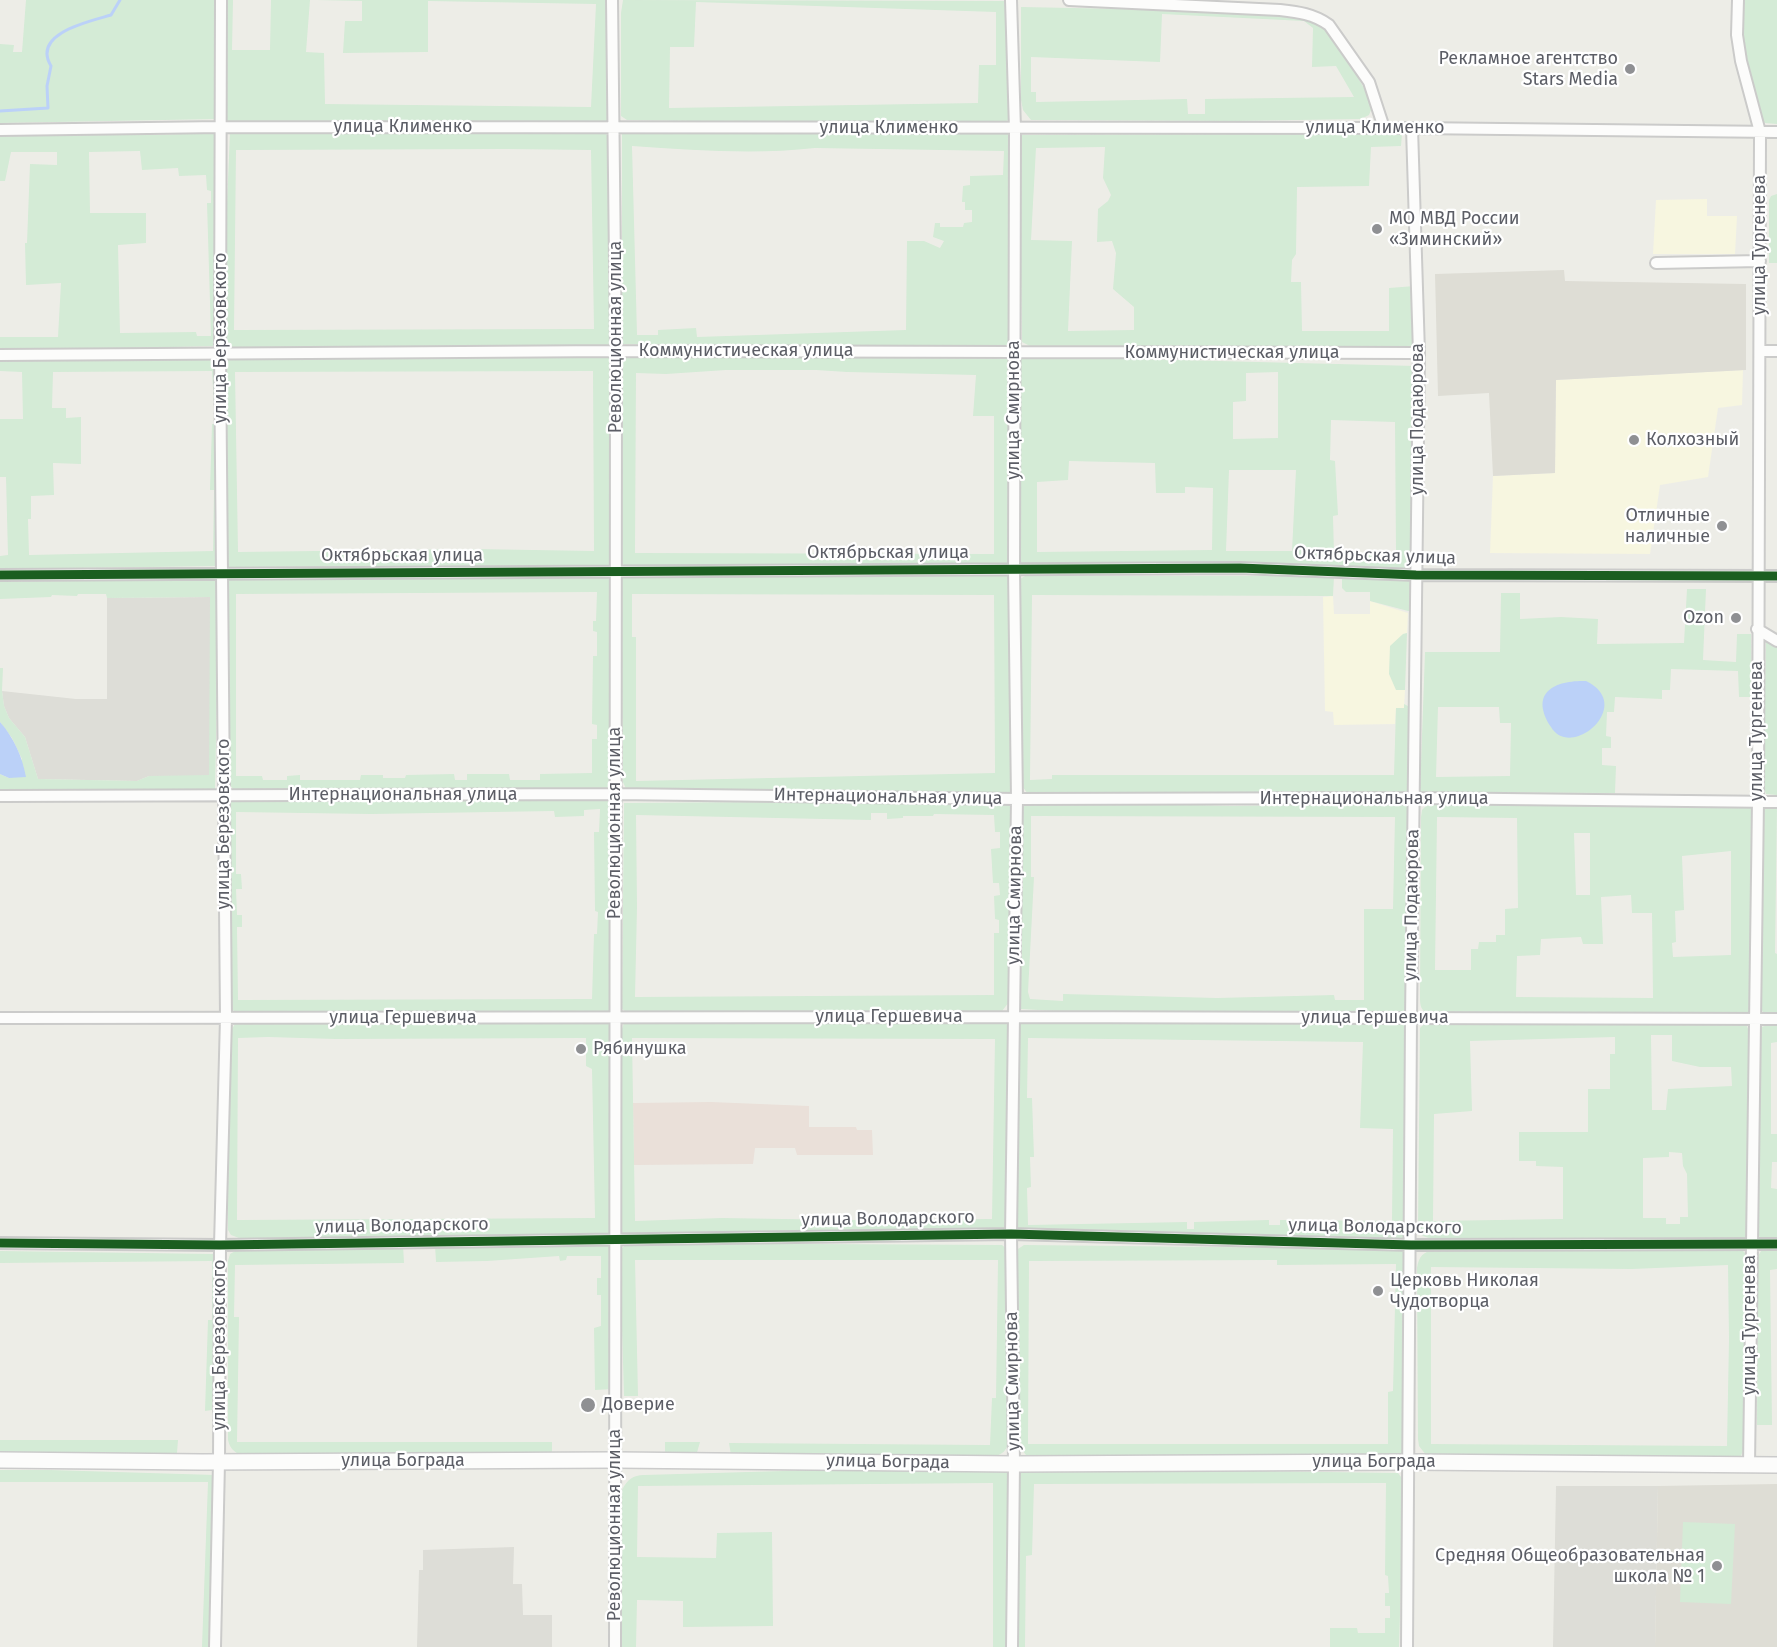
<!DOCTYPE html>
<html>
<head>
<meta charset="utf-8">
<style>
  body { margin:0 }
  canvas { display:block; background:#edede7 }
</style>
</head>
<body>
<canvas width="1777" height="1647"></canvas>
<script>
const context = document.querySelector('canvas').getContext('2d');
context.lineJoin = 'round';
function fill(path, color) { context.fillStyle = color; context.fill(path, 'evenodd'); }
function stroke(path, color, width, dash) { context.strokeStyle = color; context.lineWidth = width; context.lineCap = dash ? 'butt' : 'round'; context.setLineDash(dash || []); context.stroke(path); }
function write(font, color, halo, rows, align = 'center') {
  context.font = font + ' "Fira Sans",sans-serif'; context.lineWidth = 4.5; context.setLineDash([]); context.textBaseline = 'middle'; context.strokeStyle = halo; context.fillStyle = color; for (const [text, x, y, turn = 0] of rows) {
    context.save(); context.translate(x, y); context.rotate((+turn || 0) * Math.PI / 180); context.textAlign = isNaN(turn) ? turn : align; if (halo) context.strokeText(text, 0, 0); context.fillText(text, 0, 0); context.restore();
  }
}
const commercial = new Path2D(`
  M1707,199V216H1737L1735,254H1653L1656,200Z
  M1743,370L1742,405L1718,408L1708,477L1660,485L1650,554L1490,553L1493,476L1555,473L1556,380Z
  M1333,596L1334,614H1370V601L1408,613L1407,633L1403,634L1396,690H1405L1404,708H1396L1395,724L1334,725L1333,712L1325,711L1323,597Z`);
const industrial = new Path2D(`
  M210,597V776H149L137,781L38,779L25,737L9,718L4,706L2,691L76,699H107V598Z
  M1556,1486H1658L1655,1647H1553Z
  M514,1547L513,1584H522L523,1615H552V1647H417L419,1570H423V1550Z`);
const education = new Path2D(`
  M1564,270L1565,281L1746,284V370L1556,380L1555,473L1493,476L1489,393L1438,396L1435,274Z
  M1777,1484V1647H1655L1658,1486Z`);
const medical = new Path2D(`
  M711,1102L809,1106V1127H856L857,1130H872L873,1155H797L795,1148H755L753,1164L634,1165L633,1103Z`);
const green = new Path2D(`
  M26,0H219L218,119L0,123V44L14,45L13,52H22Z
  M225,0H233L232,50H270L271,0H310L306,52L324,53L325,104L591,107L596,4L428,1V52L343,53L345,21H362V1L316,0H608L607,121L471,125L226,122L224,120Z
  M623,0L1009,1L1010,119L1004,122H750L627,120L621,116V13ZM696,2L996,12V65H979L978,103L669,108L670,47H694Z
  M1743,0H1777V124L1765,123L1762,119L1744,50Z
  M1021,7L1124,9L1296,16L1317,22L1337,41L1369,97L1371,110L1369,115L1361,119L1233,121L1031,120L1023,110L1021,100ZM1162,14L1304,21L1313,28L1312,67L1336,66L1354,97L1205,99V114H1188L1187,99L1036,102V92H1031V57L1160,62Z
  M217,133V346L0,351V337H58L61,283L26,285L25,243H27L30,164L57,165V152H11L5,181H0V135H152ZM140,151L142,170L178,168L179,176L206,175L207,190L211,191V203H207L211,336H197L196,332L120,333L118,245L146,243V213H90L89,152Z
  M230,133L606,134L609,138L611,345L226,349L225,250ZM506,149L591,150L594,329L234,330L236,150Z
  M622,134H1013L1010,346L1006,347L622,344ZM632,146C693,150 754,155 815,148L1004,151L1003,175L970,176V185L963,186L962,202H965V210H972V222L964,223L963,227H940V223H935L933,237L944,241L940,248L924,241H907L906,330L697,337L696,328L658,330V335H637Z
  M1208,134H1402L1401,146L1371,147L1369,186L1297,187L1296,254L1292,260L1291,282H1301L1302,331H1389V288L1415,286L1417,352L1032,347L1022,342L1019,135ZM1105,147L1103,178L1111,195L1108,201L1098,209L1097,242L1112,241L1116,253L1113,289L1134,307V330L1068,331L1072,241L1031,240L1036,148Z
  M1777,194V263H1769V200L1771,196Z
  M0,354L217,356L220,566L0,569V556L8,555L6,477H0V419H23L22,372L0,371ZM212,371L215,424H212L210,490H214L213,551L29,555L28,519H31V496L54,495L53,463L81,464V417L66,418V408H52L53,372Z
  M470,355L610,357L612,435L610,565L228,567L224,361L227,357ZM593,371L594,551L473,549L238,552L235,372Z
  M627,356H1013L1010,566H625L621,562L622,363ZM726,370H816L847,372L976,375L973,416H994V554L635,553L636,373L666,374Z
  M1020,356L1416,366L1410,567L1407,569L1211,564L1017,566ZM1278,372V438L1233,439V402L1246,401V373ZM1331,420L1395,422L1396,554H1334L1333,516L1338,515L1335,461L1330,460ZM1069,461L1155,463L1156,493H1185V487L1213,488L1212,550L1037,552V482L1068,480ZM1229,470H1296L1292,551H1226Z
  M901,575L1008,576L1013,792L746,796L627,791L623,782L621,576ZM632,594L994,595L995,773L636,781V637H632Z
  M1025,576H1334L1333,596L1032,595L1030,780L1052,779V775H1394L1396,708H1404V704L1410,707L1409,793L1028,794L1022,786L1018,586L1020,579Z
  M606,577L611,581V790L418,789L238,792L234,790L228,783V579ZM597,592L596,621H593V631L597,632V656H593L592,724L597,725V739H592V773L540,774V780H510L509,774H467V780H455L454,774L406,775L405,778H383V775H361L360,780H300V775L287,776V780H263L262,776H236V594Z
  M1342,577L1409,581L1412,586V612L1370,601V592H1346L1342,588Z
  M219,579L215,789L0,793V774L9,778L22,759L12,738L0,722V668H3L2,691L4,706L9,718L25,737L38,779L137,781L149,776L209,775L210,597L107,598L106,594H78L77,596L52,595L51,597L0,599V582Z
  M1687,589H1706L1703,660L1736,662L1737,634H1751L1752,697H1739L1738,671L1671,669L1670,690H1662V699L1615,697L1614,712H1607L1606,736L1611,737V748H1602V765L1616,766L1615,793L1420,792L1425,652H1500L1501,593H1520V619L1561,617L1598,619L1597,644L1684,643ZM1438,707H1499L1500,723H1511L1510,776L1436,777Z
  M1407,633L1405,690H1396L1389,674L1390,646L1403,634Z
  M1766,640L1777,647V795L1766,794L1763,785Z
  M612,800L610,1012H269L234,1011L230,1007L228,805L232,801ZM600,809L599,832H594L595,911L598,912L597,934H594L592,999L238,1000L237,927H242V915H237L236,889H242L241,874H236V812L371,814L554,811L555,817L584,816V810Z
  M898,801L1006,803L1012,808L1009,995V1002L1002,1011L905,1013H628L622,1009L624,803ZM871,813H887V819L903,818V816H933L934,814L994,815L995,832H1000V848L991,849L993,883H999L1000,895L994,896L995,919L999,920V933H994V995L635,997L637,907L636,815L871,820Z
  M1090,802L1231,806L1410,803L1408,1011L1404,1014L1090,1013L1021,1009L1018,1007L1022,808L1028,803ZM1031,816L1395,817L1393,909H1364V1000H1335L1334,995L1217,998L1063,994V1001L1030,999L1028,992L1034,877H1031Z
  M1430,802L1750,806L1753,809L1750,1013L1749,1015L1429,1014C1420,1010 1420,1005 1420,996L1421,817L1422,810ZM1437,817L1517,818L1518,908L1505,909V935H1496V942H1479L1478,949H1471V970H1435ZM1574,833H1590V895H1576ZM1731,851V955L1673,957L1672,943L1676,942L1675,911L1684,910L1682,856ZM1631,895L1632,913H1652L1653,998L1516,997L1517,956L1540,955L1541,939L1581,937L1583,944H1603L1601,897Z
  M1777,805L1775,953L1777,954V1017L1765,1015L1761,1009V811L1765,806Z
  M629,1021L1005,1022L1010,1029L1009,1199L1005,1238L630,1235L623,1233L620,1229L621,1032L624,1023ZM632,1038L995,1039L992,1219L845,1220L722,1218L635,1221Z
  M1019,1022H1404L1407,1024L1406,1240L1017,1233ZM1028,1038L1363,1042L1360,1128L1393,1129L1392,1221L1280,1220V1225H1269V1220L1194,1222V1229H1187V1222L1028,1225L1027,1188L1031,1187L1030,1157H1034L1032,1098H1027Z
  M611,1023L610,1231L608,1234L242,1239L231,1235L228,1230V1204L230,1032L235,1024ZM268,1037L336,1039L586,1038V1066L592,1069L595,1218L237,1220L238,1038Z
  M1425,1023L1746,1025L1749,1030L1746,1237L1744,1240L1618,1243L1432,1239L1423,1236L1418,1230L1420,1028ZM1651,1035H1672V1061L1700,1067H1731L1732,1086L1668,1089L1666,1110H1652ZM1615,1037V1054H1610V1089H1588V1132H1519V1161H1536V1166L1563,1167V1219L1433,1221L1434,1114L1472,1111L1470,1041ZM1669,1152L1682,1153L1683,1166L1687,1174L1688,1217H1680V1224H1666V1218H1643V1158L1669,1157Z
  M1770,1024H1777V1042L1771,1043V1134H1777V1162H1772L1771,1188L1777,1189V1240H1762L1756,1232L1759,1035L1762,1027Z
  M610,1243L613,1389L595,1390L594,1328L601,1326V1295H597V1278H601V1256H567L566,1260L560,1261L559,1256L487,1261L436,1262L435,1245Z
  M628,1243L1002,1245L1008,1250V1443C1006,1451 1003,1454 995,1456L731,1455L729,1443L990,1445L992,1398H996L998,1260H635L638,1396H624L620,1257L622,1248Z
  M403,1245L404,1263L235,1265L234,1317H239L237,1442H552V1455H240C233,1451 230,1448 228,1440V1261L230,1254L239,1249Z
  M1024,1245L1406,1249L1404,1453L1401,1456L1117,1457L1026,1455L1019,1446L1017,1253L1018,1249ZM1277,1260V1265L1396,1264L1393,1391L1388,1392V1444H1028L1029,1261Z
  M1740,1248L1745,1253V1446L1740,1458L1426,1455L1419,1446L1418,1439L1417,1268C1419,1256 1423,1252 1434,1250ZM1728,1265L1729,1339L1727,1446L1431,1444V1267L1632,1269Z
  M1763,1248H1777V1269L1770,1270L1772,1425H1757L1758,1256Z
  M0,1251L213,1254L216,1255L218,1321L212,1410L205,1411L208,1320H212V1261L0,1263Z
  M0,1440H178L177,1453L0,1454Z
  M665,1442H700L696,1456L665,1457Z
  M1031,1468L1398,1473L1404,1481L1399,1647H1330V1628H1357L1358,1633H1385V1618H1390V1606H1385V1593H1389L1388,1576L1385,1575L1386,1483L1034,1484L1032,1555L1026,1556L1025,1647H1019L1018,1474L1021,1471Z
  M853,1469L1005,1470L1007,1473V1647H993V1483L638,1486L637,1557L716,1558L717,1533L772,1532L773,1626L683,1627V1601L637,1600L636,1647H620L622,1490C627,1480 633,1475 644,1475Z
  M0,1470H50L215,1475L211,1647H202L208,1482H0Z
  M1683,1522L1735,1524L1731,1604L1680,1602Z`);
const water = new Path2D(`
  M1586,681C1636,705 1571,761 1551,727C1529,693 1554,680 1586,681Z
  M0,722C14,738 22,756 26,777L9,778L0,774Z`);
const stream = new Path2D(`
  M0,111L48,108L47,86L51,66C31,33 91,21 111,15L120,0`);
const street = new Path2D(`
  M612,0L616,351L615,1647
  M1011,0L1015,129L1014,569L1017,799L1011,1234L1014,1464L1012,1647
  M1069,0L1280,10C1298,12 1314,14 1329,25L1369,82L1384,128
  M1738,0L1737,35L1741,61L1760,132L1758,801L1749,1465
  M0,130L222,127L1412,128L1777,132
  M1656,263L1760,261
  M1761,351H1777
  M0,355L616,351L1419,353
  M0,575L1240,568L1416,575L1777,576
  M1757,629L1777,641
  M0,796L616,794L1017,799L1414,798L1777,802
  M0,1018L1014,1017L1777,1019
  M0,1243L220,1245L1011,1234L1411,1245L1777,1244
  M215,1647L219,1462L220,1245L226,1018L220,352L221,0
  M1407,1647L1411,1018L1419,353L1412,128`);
const secondary = new Path2D(`
  M0,1460L202,1462L616,1460L1014,1464L1410,1462L1777,1465`);
const cycleway = new Path2D(`
  M0,575L1240,568L1416,575L1777,576
  M0,1243L220,1245L1011,1234L1411,1245L1777,1244`);
const markers = [
  [1630,69,6,"#8f9093"],
  [1377,229,6,"#8f9093"],
  [1634,440,6,"#8f9093"],
  [1722,526,6,"#8f9093"],
  [1736,618,6,"#8f9093"],
  [581,1049,6,"#8f9093"],
  [1378,1291,6,"#8f9093"],
  [588,1405,8,"#8f9093"],
  [1717,1566,6,"#8f9093"]
];
const poiNames = [
  ["Рекламное агентство",1618,59,"right"],
  ["Stars Media",1618,80,"right"],
  ["МО МВД России",1389,219],
  ["«Зиминский»",1389,240],
  ["Колхозный",1646,440],
  ["Отличные",1710,516,"right"],
  ["наличные",1710,537,"right"],
  ["Ozon",1724,618,"right"],
  ["Рябинушка",593,1049],
  ["Церковь Николая",1390,1281],
  ["Чудотворца",1390,1302],
  ["Доверие",602,1405],
  ["Средняя Общеобразовательная",1705,1556,"right"],
  ["школа № 1",1705,1577,"right"]
];
const streetNames = [
  ["улица Клименко",403,127],
  ["улица Клименко",889,128],
  ["улица Клименко",1375,128],
  ["улица Тургенева",1760,245,-90],
  ["Революционная улица",616,337,-90],
  ["улица Березовского",221,338,-90],
  ["Коммунистическая улица",746,351],
  ["Коммунистическая улица",1232,353],
  ["улица Смирнова",1014,410,-90],
  ["улица Подаюрова",1418,419,-90],
  ["Октябрьская улица",888,553],
  ["Октябрьская улица",402,556],
  ["Октябрьская улица",1375,556,2],
  ["улица Тургенева",1757,731,-90],
  ["Интернациональная улица",403,795],
  ["Интернациональная улица",888,797,1],
  ["Интернациональная улица",1374,799],
  ["Революционная улица",615,823,-90],
  ["улица Березовского",224,824,-90],
  ["улица Смирнова",1015,895,-89],
  ["улица Подаюрова",1412,905,-89],
  ["улица Гершевича",889,1017],
  ["улица Гершевича",403,1018],
  ["улица Гершевича",1375,1018],
  ["улица Володарского",888,1219,-1],
  ["улица Володарского",402,1226,-1],
  ["улица Володарского",1375,1227,1],
  ["улица Тургенева",1750,1325,-90],
  ["улица Березовского",220,1345,-90],
  ["улица Смирнова",1013,1381,-91],
  ["улица Бограда",403,1461],
  ["улица Бограда",888,1462,1],
  ["улица Бограда",1374,1462],
  ["Революционная улица",615,1525,-90]
];
fill(commercial, '#f7f6e0');
fill(industrial, '#ddddd7');
fill(education, '#deddd5');
fill(medical, '#eae0d9');
fill(green, '#d4ebd6');
fill(water, '#bbd1f8');
stroke(stream, '#bbd1f8', 3);
stroke(street, '#cbcbca', 14);
stroke(secondary, '#cbcbcb', 18);
stroke(street, '#fcfcfb', 10);
stroke(secondary, '#fcfcfb', 15);
stroke(cycleway, '#1b5e20', 9);
for (const [x, y, r, color] of markers) { const dot = new Path2D(); dot.arc(x, y, r, 0, 2 * Math.PI); context.fillStyle = color; context.fill(dot); stroke(dot, '#fff', 2); }
write('18px', '#5c5e66', '#fff', poiNames, 'left');
write('18px', '#5c5e66', '#fff', streetNames);
</script>
</body>
</html>
